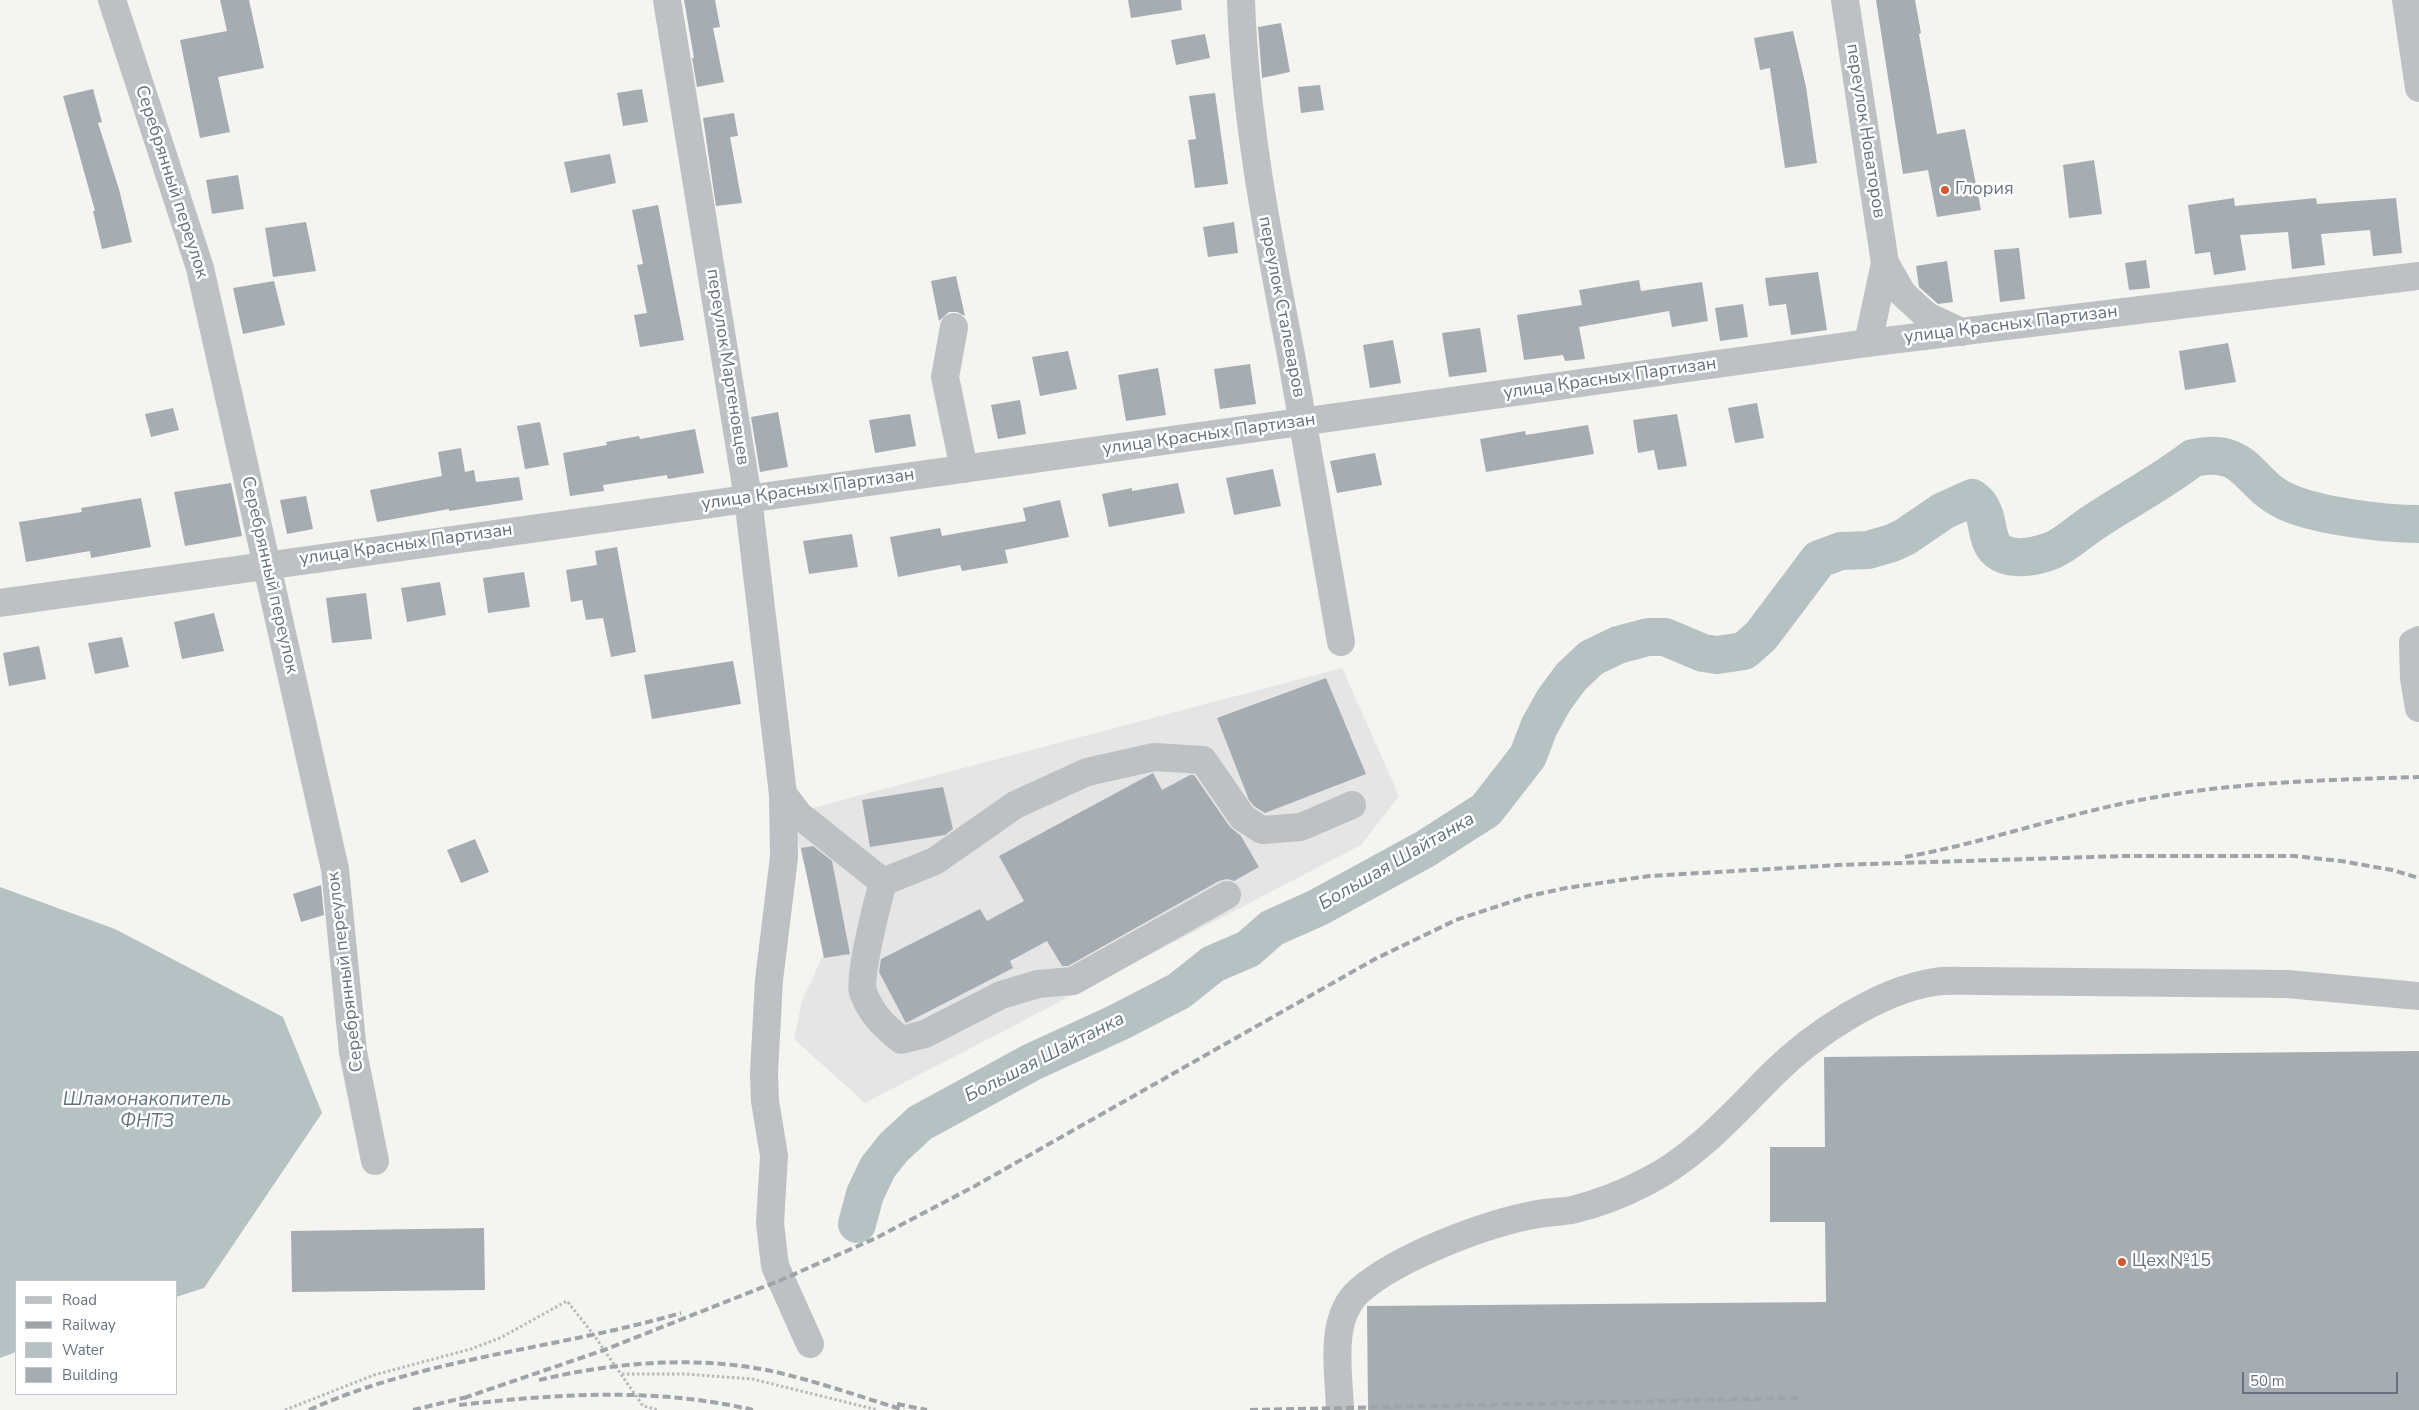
<!DOCTYPE html>
<html>
<head>
<meta charset="utf-8">
<style>
  body { margin:0 }
  #map { position:relative; width:2419px; height:1410px; overflow:hidden; background:#f4f4f0; font-family:"Nunito Sans",sans-serif }
  canvas { display:block }
  .legend { position:absolute; left:15px; top:1280px; width:162px; height:115px; box-sizing:border-box; background:#fff; border:1px solid #c2c7cc; margin:0; padding:6px 9px; list-style:none; font-size:15px; color:#66737f }
  .legend li { display:flex; align-items:center; gap:10px; height:25px }
  .legend b { width:25px; border:1px solid #c2c7cc }
  .scale { position:absolute; left:2242px; top:1372px; width:156px; height:22px; box-sizing:border-box; border:2px solid #66737f; border-top:0; padding-left:6px; font-size:15px; line-height:18px; white-space:nowrap; color:#66737f; -webkit-text-stroke:4px #fff; paint-order:stroke }
</style>
</head>
<body>
<div id="map">
<canvas width="2419" height="1410"></canvas>
<ul class="legend">
<li><b style="height:6px;background:#bdc1c4"></b>Road</li>
<li><b style="height:6px;background:#9fa4a9"></b>Railway</li>
<li><b style="height:14px;background:#b6c1c4"></b>Water</li>
<li><b style="height:14px;background:#a6adb2"></b>Building</li>
</ul>
<div class="scale">50 m</div>
</div>
<script>
const context = document.querySelector('canvas').getContext('2d');
context.lineJoin = 'round';
function fill(path, color) { context.fillStyle = color; context.fill(path, 'evenodd'); }
function stroke(path, color, width, dash) { context.strokeStyle = color; context.lineWidth = width; context.lineCap = dash ? 'butt' : 'round'; context.setLineDash(dash || []); context.stroke(path); }
function write(font, color, halo, rows, align = 'center') {
  context.font = font + ' "Nunito Sans",sans-serif'; context.lineWidth = 5; context.setLineDash([]); context.textBaseline = 'middle'; context.strokeStyle = halo; context.fillStyle = color; for (const [text, x, y, turn = 0] of rows) {
    context.save(); context.translate(x, y); context.rotate((+turn || 0) * Math.PI / 180); context.textAlign = isNaN(turn) ? turn : align; if (halo) context.strokeText(text, 0, 0); context.fillText(text, 0, 0); context.restore();
  }
}
const built = new Path2D(`
  M1342,668L1399,796L1361,845L865,1103L794,1039L802,1001L827,947L795,832L799,815L812,808Z`);
const water = new Path2D(`
  M0,887L115,929L283,1017L322,1113L204,1288L176,1297V1281H16V1352L0,1358Z`);
const river = new Path2D(`
  M857,1224L865,1194L878,1167L894,1147L920,1123L1032,1062L1119,1022L1179,991L1213,964L1248,949L1272,928L1317,908L1425,849L1486,810L1528,756L1539,727L1554,700L1571,677L1591,658L1618,645L1648,637H1665L1703,653L1717,655L1744,651L1761,636L1819,559L1841,551L1868,550L1892,543L1905,537L1943,511L1972,498C1994,513 1981,542 2001,553C2016,561 2038,556 2053,550C2068,543 2080,531 2094,522C2127,500 2162,482 2193,458C2249,446 2246,484 2287,502C2318,516 2385,524 2419,524`);
const building = new Path2D(`
  M220,0H249L264,68L218,77L230,132L200,138L180,40L227,31Z
  M684,0H715L720,27L713,28L724,82L697,87L692,58H694Z
  M1128,0H1181L1182,10L1131,18Z
  M1876,0H1915L1921,33L1919,34L1937,134L1965,129L1981,210L1937,217L1928,170L1903,174Z
  M1281,23L1290,72L1262,78L1258,27Z
  M1793,31L1806,87L1817,163L1785,168L1770,68L1760,70L1754,38Z
  M1205,34L1210,58L1176,65L1171,40Z
  M1320,85L1324,110L1301,113L1298,87Z
  M93,89L102,122L98,123L119,189L132,242L102,249L93,211H95L63,96Z
  M642,89L648,122L623,126L617,93Z
  M1215,93L1228,184L1195,188L1188,140L1196,139L1189,96Z
  M734,113L738,136L730,137L742,203L716,206L703,118Z
  M610,154L616,183L571,193L564,162Z
  M2094,160L2102,214L2069,218L2063,165Z
  M238,175L244,209L212,214L206,180Z
  M2234,198L2235,206L2316,198L2317,204L2396,198L2402,253L2373,256L2370,230L2321,234L2325,265L2292,269L2288,232L2240,235L2246,270L2214,275L2210,252L2195,254L2188,205Z
  M658,205L684,340L640,347L634,315L647,313L637,265L643,264L632,210Z
  M306,222L316,271L273,277L265,228Z
  M1234,222L1238,253L1208,257L1203,227Z
  M2019,248L2025,299L2000,302L1994,250Z
  M2146,260L2150,288L2129,290L2125,263Z
  M1947,261L1953,302L1938,304L1919,287L1916,266Z
  M1818,272L1827,330L1791,335L1786,304L1769,306L1765,278Z
  M956,276L965,316L957,312H949L939,321L931,281Z
  M1639,280L1641,291L1702,282L1708,321L1672,327L1669,311L1579,327L1585,359L1565,361L1563,355L1524,360L1517,315L1582,305L1579,290Z
  M274,281L285,325L243,334L233,288Z
  M1743,304L1748,337L1720,341L1715,308Z
  M1480,328L1487,372L1449,377L1442,333Z
  M1393,340L1401,383L1370,388L1363,345Z
  M2228,343L2236,382L2185,390L2179,351Z
  M1068,351L1077,389L1040,396L1032,357Z
  M1250,364L1256,404L1220,409L1214,369Z
  M1158,368L1166,415L1126,421L1118,375Z
  M1020,400L1026,434L998,439L991,405Z
  M1757,403L1764,438L1735,443L1728,408Z
  M173,408L179,430L151,437L145,414Z
  M778,412L788,467L760,472L751,417Z
  M910,414L916,446L875,453L869,420Z
  M1677,414L1687,466L1658,470L1654,450L1638,453L1633,420Z
  M540,422L549,465L525,469L517,426Z
  M1588,425L1594,454L1486,472L1480,439L1525,431L1526,435Z
  M695,429L704,473L668,479L667,475L603,485L604,491L570,496L563,453L607,445L606,442L639,436L640,439Z
  M461,448L465,472L474,470L476,482L519,477L523,500L449,511V509L377,522L370,490L442,476L438,452Z
  M1375,453L1382,485L1337,493L1330,461Z
  M1273,469L1281,506L1234,515L1226,478Z
  M231,483L242,536L185,546L174,492Z
  M1178,483L1185,513L1109,527L1102,494L1132,488V491Z
  M306,496L313,529L287,534L280,500Z
  M141,498L151,547L91,558L90,551L26,562L19,522L82,512L81,508Z
  M1060,500L1069,537L1005,550L1008,563L962,571L960,565L898,577L890,537L940,528L942,536L1026,521L1023,508Z
  M852,534L858,567L809,574L803,541Z
  M617,547L636,652L611,657L603,618L586,620L582,600L571,602L566,570L597,565L595,551Z
  M524,572L530,607L488,613L483,578Z
  M440,582L446,615L407,622L401,588Z
  M366,593L372,639L332,643L326,598Z
  M214,613L224,651L182,659L174,622Z
  M122,637L129,667L95,674L88,643Z
  M39,646L46,679L9,686L3,653Z
  M733,661L741,704L652,719L644,675Z
  M1326,678L1366,774L1265,813L1254,806L1249,800L1217,718Z
  M1153,773L1162,790L1190,775H1194L1230,827L1241,836L1259,867L1234,881L1227,879L1219,881L1068,966H1062L1047,941L1010,961L1013,968L906,1023L879,972L881,959L980,909L987,921L1024,901L999,856Z
  M943,787L953,829L945,835L870,847L862,800Z
  M475,839L489,872L461,883L447,850Z
  M813,846L832,861L850,954L824,958L801,848Z
  M321,885L324,915L301,922L293,894Z
  M2419,1051V1410H1368L1367,1306L1826,1302L1825,1222H1770V1147H1825L1824,1057Z
  M484,1228L485,1290L292,1292L291,1231Z`);
const path = new Path2D(`
  M622,1374H685L752,1379L878,1410
  M285,1410L374,1375L471,1349L500,1338L567,1301L593,1334L643,1406L659,1410`);
const minor = new Path2D(`
  M112,0L200,268L335,869L353,1052L375,1161
  M667,0L748,498L783,794L784,857L769,980L764,1073L765,1101L774,1156L770,1223L775,1266L810,1344
  M1241,0C1245,120 1268,237 1291,355C1308,450 1324,546 1341,642
  M1845,0L1885,263L1902,293L1927,316L1961,332
  M2406,0L2419,88
  M954,327L945,377L964,469
  M1868,343L1885,263
  M0,603L1868,343L2419,276
  M2419,640L2413,643L2414,678L2419,708
  M783,794L799,815L883,882L935,861L1015,805L1087,772L1154,757L1203,760L1243,818L1262,830L1301,827L1352,805
  M883,882C878,900 858,978 863,992C871,1014 884,1026 901,1040L925,1034L1001,995L1038,984L1073,981L1227,895
  M1340,1410C1339,1372 1328,1319 1359,1291C1399,1256 1487,1223 1538,1214C1549,1212 1561,1212 1572,1210C1597,1204 1623,1194 1646,1182C1696,1157 1734,1113 1773,1074C1812,1035 1878,991 1934,982C1947,980 1962,981 1976,981L2287,984L2419,996`);
const rail = new Path2D(`
  M1905,857C1984,843 2061,815 2140,800C2233,782 2325,780 2419,777
  M539,1380C615,1362 699,1355 776,1372C819,1382 861,1397 904,1410
  M464,1398L604,1350L781,1280L876,1238L975,1186L1375,959L1456,920L1529,896L1566,888L1649,876L1838,865L2124,856H2294L2341,861L2392,870L2419,878
  M897,1404L927,1410
  M459,1405C557,1394 656,1387 753,1410
  M309,1410C426,1357 558,1349 681,1313
  M413,1410L471,1396
  M1250,1410L1798,1398`);
const markers = [
  [1945,190,5,"#d25832"],
  [2122,1262,5,"#d25832"]
];
const streetNames = [
  ["переулок Новаторов",1865,131,81],
  ["Серебрянный переулок",171,182,72],
  ["переулок Сталеваров",1281,307,79],
  ["улица Красных Партизан",2011,325,-7],
  ["переулок Мартеновцев",727,367,81],
  ["улица Красных Партизан",1610,379,-8],
  ["улица Красных Партизан",1209,435,-8],
  ["улица Красных Партизан",808,490,-8],
  ["улица Красных Партизан",406,545,-8],
  ["Серебрянный переулок",269,575,77],
  ["Серебрянный переулок",346,972,-97]
];
const poiNames = [
  ["Глория",1955,190],
  ["Цех №15",2132,1262]
];
const waterNames = [
  ["Большая Шайтанка",1397,862,-30],
  ["Большая Шайтанка",1045,1058,-27],
  ["Шламонакопитель",147,1100],
  ["ФНТЗ",147,1122]
];
fill(built, '#e4e5e4');
fill(water, '#b6c1c4');
stroke(river, '#b6c1c4', 38);
fill(building, '#a6adb2');
stroke(path, '#b7babc', 3, [2.5, 2.5]);
stroke(minor, '#bdc1c4', 28);
stroke(rail, '#9fa4a9', 4, [8, 4]);
for (const [x, y, r, color] of markers) { const dot = new Path2D(); dot.arc(x, y, r, 0, 2 * Math.PI); context.fillStyle = color; context.fill(dot); stroke(dot, '#fff', 2); }
write('18px', '#66737f', '#fff', streetNames);
write('18px', '#66737f', '#fff', poiNames, 'left');
write('italic 19px', '#61757c', '#fff', waterNames);
</script>
</body>
</html>
